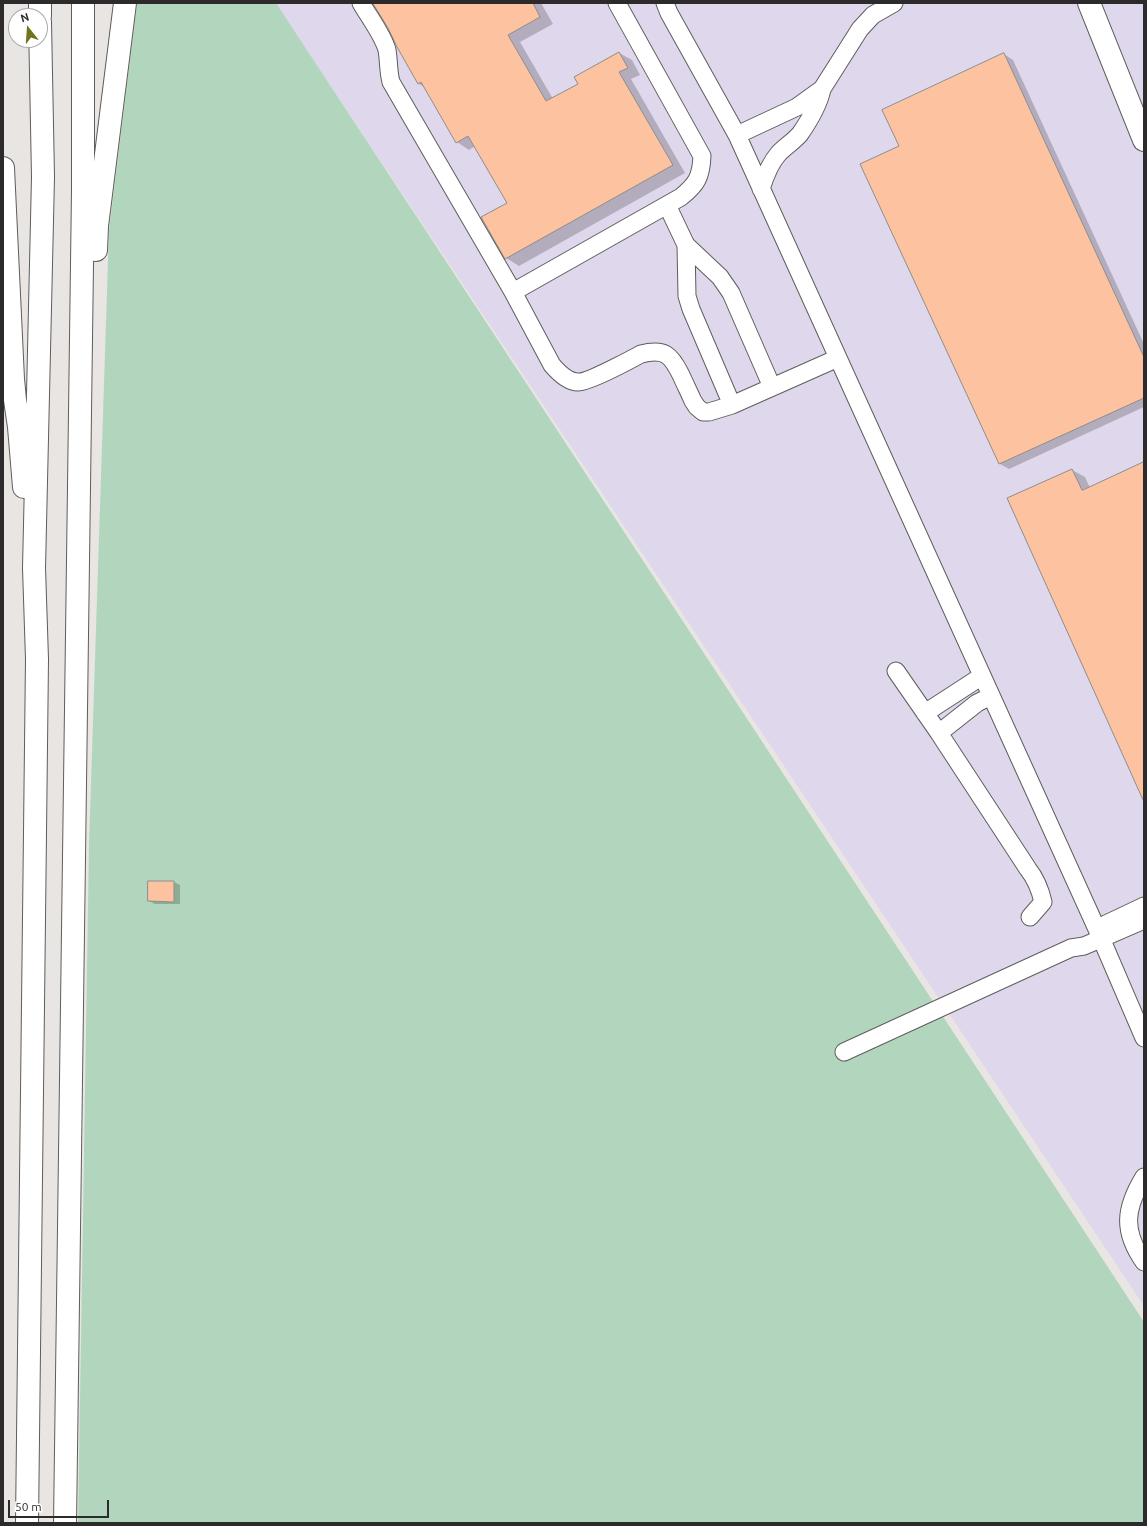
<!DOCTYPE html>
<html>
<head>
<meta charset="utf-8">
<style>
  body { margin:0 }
  #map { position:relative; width:1147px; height:1526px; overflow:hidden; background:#e8e5e3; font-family:Ubuntu,sans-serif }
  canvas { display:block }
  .frame { position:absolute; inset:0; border:4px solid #2c2a2a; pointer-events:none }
  .north { position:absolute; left:8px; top:8px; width:40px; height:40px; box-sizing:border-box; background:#fff; border:1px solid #abaaaa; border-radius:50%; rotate:343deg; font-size:11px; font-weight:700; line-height:16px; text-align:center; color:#2c2a2a }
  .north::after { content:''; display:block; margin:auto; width:14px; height:18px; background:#71741b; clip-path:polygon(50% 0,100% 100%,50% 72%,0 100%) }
  .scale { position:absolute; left:8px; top:1500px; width:101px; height:18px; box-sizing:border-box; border:2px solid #2c2a2a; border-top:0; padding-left:5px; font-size:12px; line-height:14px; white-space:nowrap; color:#2c2a2a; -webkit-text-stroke:3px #fff; paint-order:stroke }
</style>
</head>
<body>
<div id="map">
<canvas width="1147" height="1526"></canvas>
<div class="frame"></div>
<div class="north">N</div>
<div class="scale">50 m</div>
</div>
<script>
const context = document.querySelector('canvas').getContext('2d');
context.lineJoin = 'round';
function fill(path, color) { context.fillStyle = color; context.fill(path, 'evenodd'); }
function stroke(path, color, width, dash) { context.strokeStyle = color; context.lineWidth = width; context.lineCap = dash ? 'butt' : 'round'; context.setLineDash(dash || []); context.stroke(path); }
const industrial = new Path2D(`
  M276,3H1144V1306L278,7Z`);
const green = new Path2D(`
  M137,3H276L1144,1322V1523H78L89,844L109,230Z`);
const shadow = new Path2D(`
  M373,3H541L553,24L520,42L553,99L579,84L619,53L632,60L640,75L631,79L685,173L519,266L506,258L508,203L475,146L469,150L457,142L426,88L419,84L397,46L389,27Z
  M1004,54L1013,60L1144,344V407L1009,469L1000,464L900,147Z
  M1144,463V800L1008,499L1072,470L1085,477L1090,488Z
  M149,882H174L180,885V904H155L149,901Z`);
const building = new Path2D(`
  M373,3H533L540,17L508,35L546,101L578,84L574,77L619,52L628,68L619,72L673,165L505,259L481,217L507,203L468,136L456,143L421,82L418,84L397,47L388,28Z
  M1004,53L1144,357V398L999,464L860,164L899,146L882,110Z
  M1144,462V802L1007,498L1072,469L1082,490Z
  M148,881H174V902L148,901Z`);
const minor = new Path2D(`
  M361,3C369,17 383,35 387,50C389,61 388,71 391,82L513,292L552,365C558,372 568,382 578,382C587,383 630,360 641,354C665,348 671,355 681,375C685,384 689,392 693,401L697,407L703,412H709L732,405L838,358
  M665,3L669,13L737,135L1101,938L1144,1038
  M737,135L797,107L822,89L860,29L873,15L894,3
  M761,189C765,176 770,163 779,153C786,146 794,141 800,134C809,121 819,104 822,89
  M667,205L686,245L720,277L731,293L772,387
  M686,245L687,296L691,309L732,405
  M513,292L681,197C697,184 701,177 702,156L617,3
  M896,671L939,733L977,703L991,696
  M925,713L982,676
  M939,733L1028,869C1036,879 1040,889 1043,902L1030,917
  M1106,924L1144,906
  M844,1052L1071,948L1084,946L1144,920
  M1144,1177C1125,1208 1122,1231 1144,1262`);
const major = new Path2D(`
  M1089,3L1144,140`);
const highway = new Path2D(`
  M40,3V16
  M3,168L13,379L15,400L19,427L24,487
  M96,250L97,226L125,3
  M27,1523L37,659L34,568L43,177L40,22
  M65,1523L83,190V3`);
fill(industrial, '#dfd8ed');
fill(green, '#b1d6bd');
fill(shadow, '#0003');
fill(building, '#fdc2a0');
stroke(building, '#908d8c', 1);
stroke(minor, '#5f5d5b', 19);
stroke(major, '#5f5d5b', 24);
stroke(highway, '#5f5d5b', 24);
stroke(minor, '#fff', 17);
stroke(major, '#fff', 22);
stroke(highway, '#fff', 22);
</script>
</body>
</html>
